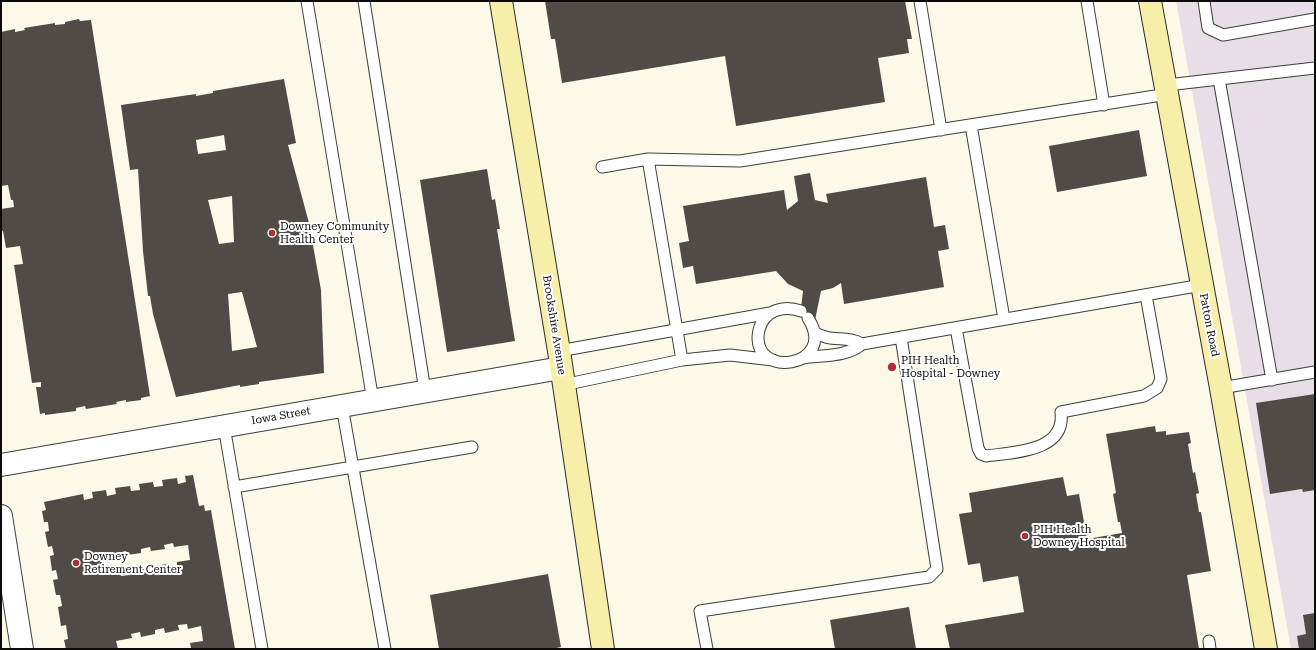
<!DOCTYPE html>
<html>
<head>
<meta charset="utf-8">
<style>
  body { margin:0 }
  #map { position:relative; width:1316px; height:650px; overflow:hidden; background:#fdf9e8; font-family:"Roboto Serif",serif }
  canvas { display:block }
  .frame { position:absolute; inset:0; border:2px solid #0a0a0a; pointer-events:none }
</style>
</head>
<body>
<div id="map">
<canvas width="1316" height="650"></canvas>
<div class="frame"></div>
</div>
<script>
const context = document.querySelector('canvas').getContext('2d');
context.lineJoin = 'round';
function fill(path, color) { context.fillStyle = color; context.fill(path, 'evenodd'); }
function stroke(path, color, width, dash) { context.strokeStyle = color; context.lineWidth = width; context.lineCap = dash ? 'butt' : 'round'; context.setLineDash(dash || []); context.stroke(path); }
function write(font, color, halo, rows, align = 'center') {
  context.font = font + ' "Roboto Serif",serif'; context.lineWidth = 4; context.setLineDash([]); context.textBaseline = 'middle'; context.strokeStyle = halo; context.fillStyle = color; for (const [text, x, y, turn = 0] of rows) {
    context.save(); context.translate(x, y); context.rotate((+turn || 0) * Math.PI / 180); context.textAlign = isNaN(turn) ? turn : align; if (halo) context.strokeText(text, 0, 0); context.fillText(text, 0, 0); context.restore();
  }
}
const industrial = new Path2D(`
  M1176,1H1315V649H1291Z`);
const building = new Path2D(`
  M545,1H905L912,39H907L909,53L878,58L885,102L736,126L725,56L562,83L555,39H551Z
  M79,19L80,21L91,20L150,396L141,398V400L126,402V400L116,402L117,404L86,409L85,406L76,408V411L45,415V413L40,414L36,387H41V382L32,383L14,265L23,264L20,246L6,248L3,231L1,232V209L14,207L13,200H11L8,185L1,186V32L15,29V32L25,30L24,28L55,23V25L65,24V22Z
  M284,79L296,143L288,145L309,223L321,290L324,373L259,382V384L240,387V385L176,397L153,314L150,296H148L143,251L138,169L130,170L121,105L196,94V96L213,93V91ZM224,135L226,150L198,154L196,140ZM232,196L234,242L219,244L208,200ZM242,292L257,347L232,351L228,294Z
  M1139,130L1147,176L1057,192L1049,146Z
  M487,169L492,200L495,199L500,229H497L515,341L447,352L420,180Z
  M810,173L815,200L828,203L826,194L926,177L934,227L945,225L949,249L938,251L944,287L844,304L841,283L833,288L821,291L815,320L800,317L803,291L788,284L776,271L696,284L693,266L683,268L679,243L689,241L683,206L784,190L787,210L798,201L794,176Z
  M1315,394V490L1303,492L1302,489L1270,494L1256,403Z
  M1155,426L1156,432L1166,431V435L1189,432L1191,443L1188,444L1193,473L1195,472L1199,493L1196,494L1199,512H1201L1211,571L1187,575L1199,649H950L945,625L1024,612L1018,576L983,582L980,563L968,565L959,514L972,512L969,493L1063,477L1067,496L1079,494L1087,539L1122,533L1120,522H1118L1113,494L1116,493L1106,434Z
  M193,475L199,506L204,505L205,511L211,510L235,649H187L191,648L190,643L203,641L201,626L188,629L187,624L178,625L179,630L165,633L164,628L155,630V634L141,637L140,632L131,634L132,638L116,641L118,649H66L64,640L68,639L66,625L61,626L58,607L62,606L60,595H56L53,580L58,579L56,570L52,571L50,556L54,555L52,546L48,547L45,532L49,531L48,522H44L42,511L46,510L44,502L83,494L84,500L93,498L92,492L106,490L107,496L116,494L115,488L130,486L131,491L140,490L139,484L153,482L154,487L163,486L162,480L177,478L178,484L186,482L185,476ZM173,543L174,547L188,545L190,560L177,562V567L168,568V564L153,566L154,571L144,572V568L129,570L130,575L121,576L120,572L104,574L102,561L118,557L117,553L126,551L127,555L141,553V549L150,547L151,551L165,549L164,545Z
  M548,574L561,647L552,649H439L430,595Z
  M909,607L916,649H835L830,620Z
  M1315,613V649H1299L1297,636L1306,634L1303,615Z`);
const lane = new Path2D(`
  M307,1L373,401
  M364,1L425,391
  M920,1L941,130
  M1087,1L1104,105
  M1204,1L1208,28L1223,35L1315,19
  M1219,79L1272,380
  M1167,85L1315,68
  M971,125L1004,319
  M648,159L682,360
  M602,167L648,159L740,161L1168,94
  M801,311C783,305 764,310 759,330C748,381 840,368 808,318
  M956,328L978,448L981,454L986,456C1014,452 1066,452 1061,412L1144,396L1157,388L1161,379L1146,295
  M814,332C830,343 847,335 862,344
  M559,351L770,313
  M803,358C822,355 847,357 862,344L1202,285
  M563,385L682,360L730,355L773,360
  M1221,388L1315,372
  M342,406L385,649
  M224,426L262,649
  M234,487L472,447
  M1209,641L1210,649
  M707,649L700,611L929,577L937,569L901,337`);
const street = new Path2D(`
  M1,465L561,368
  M1,516L22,649`);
const secondary = new Path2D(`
  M501,1L559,351L603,649
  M1150,1L1221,388L1266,649`);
const markers = [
  [272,233,4,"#ac2f35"],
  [892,367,5,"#ac2f35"],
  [1025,536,4,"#ac2f35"],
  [76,563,4,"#ac2f35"]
];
const poiNames = [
  ["Downey Community",280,227],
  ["Health Center",280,240],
  ["PIH Health",901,361],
  ["Hospital - Downey",901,374],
  ["PIH Health",1033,530],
  ["Downey Hospital",1033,543],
  ["Downey",84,557],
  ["Retirement Center",84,570]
];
const streetNames = [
  ["Brookshire Avenue",554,325,81],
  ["Patton Road",1209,325,79],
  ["Iowa Street",281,416,-10]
];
fill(industrial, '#e7dee8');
fill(building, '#514b47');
stroke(lane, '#3d3d3d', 13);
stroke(street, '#3d3d3d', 24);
stroke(secondary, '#2c2c2c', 24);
stroke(lane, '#fff', 11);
stroke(street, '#fff', 22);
stroke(secondary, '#f7efa9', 22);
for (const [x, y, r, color] of markers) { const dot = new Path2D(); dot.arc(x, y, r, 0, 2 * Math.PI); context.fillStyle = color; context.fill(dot); stroke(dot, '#fff', 1.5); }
write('11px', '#0a0a0a', '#fff', poiNames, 'left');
write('11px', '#0a0a0a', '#fff', streetNames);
</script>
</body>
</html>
